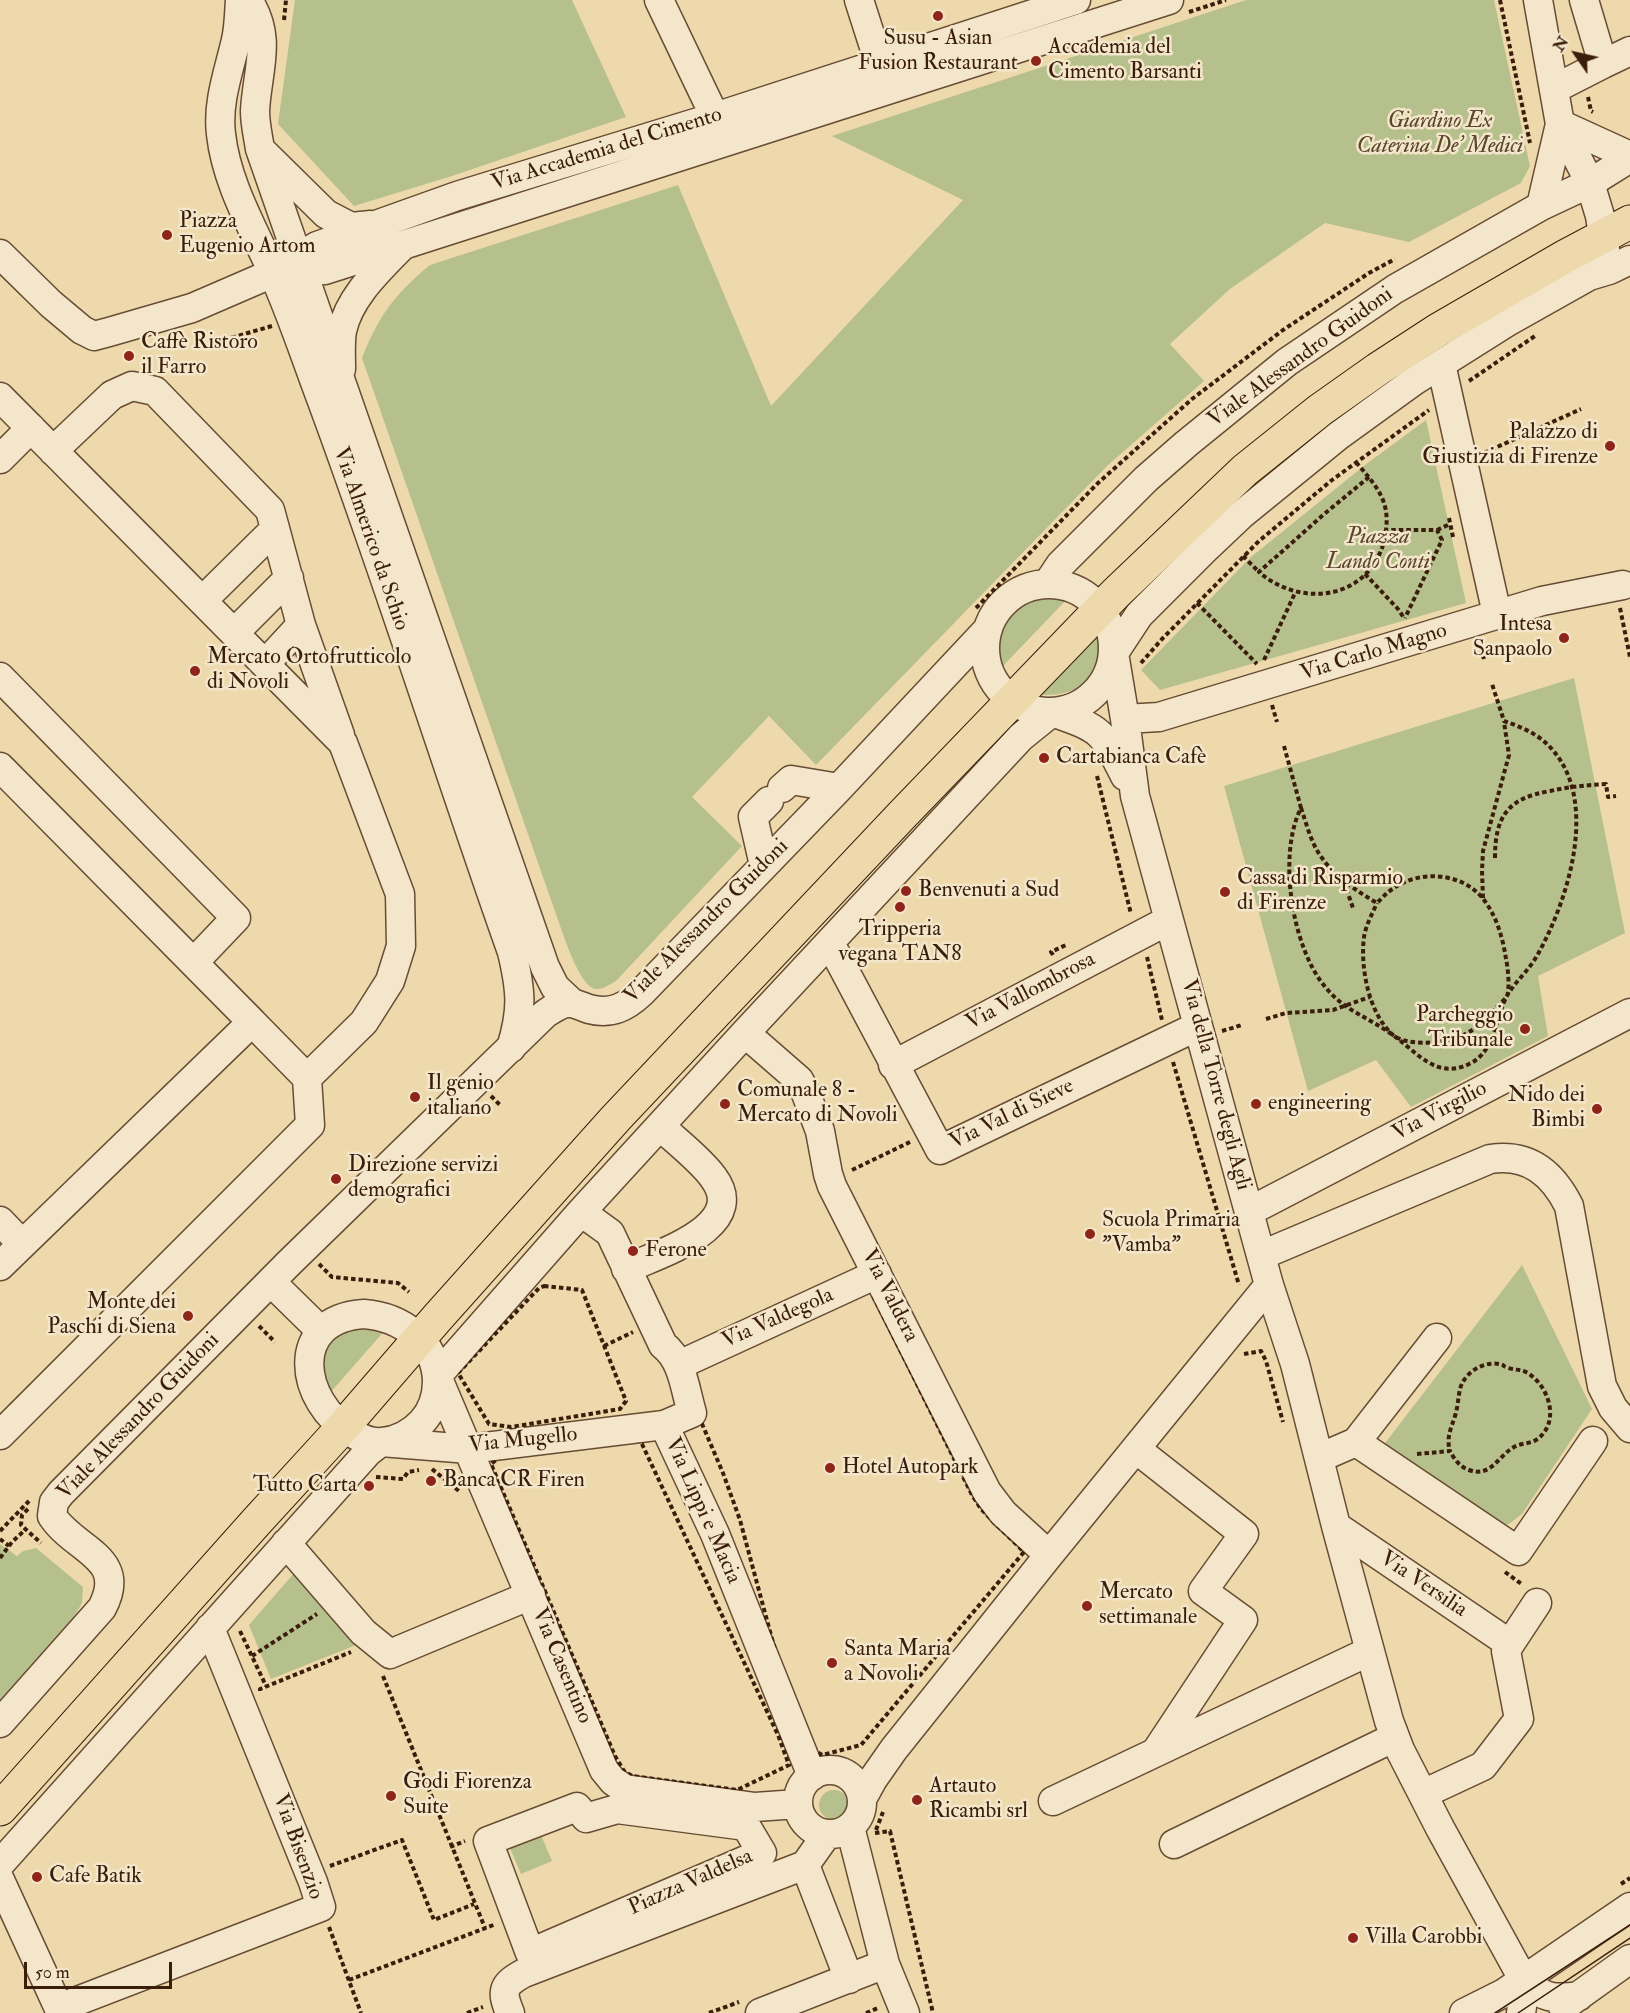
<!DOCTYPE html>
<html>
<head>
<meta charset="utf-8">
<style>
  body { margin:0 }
  #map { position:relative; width:1630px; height:2013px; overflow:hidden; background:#eed9ad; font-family:"IM FELL Double Pica",serif }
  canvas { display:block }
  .north { position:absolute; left:1546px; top:24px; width:60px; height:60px; -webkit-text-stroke:4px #f4e6ca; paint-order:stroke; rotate:304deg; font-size:16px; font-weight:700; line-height:24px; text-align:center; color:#3a1d0a }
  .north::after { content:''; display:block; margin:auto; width:21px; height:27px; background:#3a1d0a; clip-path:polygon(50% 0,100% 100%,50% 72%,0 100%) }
  .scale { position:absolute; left:24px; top:1962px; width:148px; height:27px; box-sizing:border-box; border:3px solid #3a1d0a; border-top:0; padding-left:8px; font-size:18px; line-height:21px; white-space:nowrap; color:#3a1d0a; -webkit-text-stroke:4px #f4e6ca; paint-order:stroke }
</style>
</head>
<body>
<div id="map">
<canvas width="1630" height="2013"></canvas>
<div class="north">N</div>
<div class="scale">50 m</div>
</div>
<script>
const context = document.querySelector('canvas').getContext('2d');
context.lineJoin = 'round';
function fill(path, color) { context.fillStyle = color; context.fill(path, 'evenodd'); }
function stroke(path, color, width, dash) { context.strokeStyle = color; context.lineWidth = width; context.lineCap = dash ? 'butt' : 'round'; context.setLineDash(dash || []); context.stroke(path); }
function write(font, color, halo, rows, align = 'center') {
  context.font = font + ' "IM FELL Double Pica",serif'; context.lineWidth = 5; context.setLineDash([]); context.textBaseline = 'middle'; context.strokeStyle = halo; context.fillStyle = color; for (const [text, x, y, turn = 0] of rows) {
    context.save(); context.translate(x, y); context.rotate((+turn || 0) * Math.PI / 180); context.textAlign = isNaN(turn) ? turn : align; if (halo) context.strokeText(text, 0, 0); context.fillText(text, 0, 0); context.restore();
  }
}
const green = new Path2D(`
  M295,0H572L626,117L452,176L354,206L278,124Z
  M1246,0H1494L1530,166L1521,183L1409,242L1325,223L1230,289L1170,344L1204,381L1107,466L816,765L769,716L692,797L742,846L616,981C610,984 603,990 595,989C577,985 559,920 552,903L362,358C379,315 395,294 430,265L678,185L771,406L963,200L832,136Z
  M1426,420L1466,603L1160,690L1141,670L1251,557L1365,465Z
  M1054,593L1070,596L1002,667C994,626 1010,596 1054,593Z
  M1098,626C1104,648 1098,676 1077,688C1063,696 1046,695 1031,695Z
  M1574,678L1625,933L1538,976L1548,1036L1411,1107L1376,1060L1308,1091L1224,786Z
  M1522,1265L1592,1409L1522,1514L1509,1524L1502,1526L1382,1447Z
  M350,1326L386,1329L330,1393C316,1356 320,1350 350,1326Z
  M0,1544L17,1556L23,1551L36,1548L83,1587L82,1603L68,1627L0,1704Z
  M295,1572L361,1643L271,1679L249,1625Z
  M819 1805a15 15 0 1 1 30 0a15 15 0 1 1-30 0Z
  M538,1828L552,1861L521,1874L507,1841Z`);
const path = new Path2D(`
  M1500,0L1530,143
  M1189,12L1226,0
  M284,20L286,0
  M1588,97L1591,111L1593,112
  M210,344L272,326
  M1469,381L1535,336
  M1484,453L1581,409
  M1356,462C1375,485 1390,499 1386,530H1437L1442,540L1405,618
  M1369,477L1323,515L1259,572C1298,606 1362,602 1382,548C1384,543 1384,536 1386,530
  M1449,518L1453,537
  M1437,530L1450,524
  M1243,556L1259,572
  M1365,574L1398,609L1404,618
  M1197,603L1257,664
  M976,608L1098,483L1192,399L1283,330L1369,273L1395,259
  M1620,608L1630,657
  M1479,642L1484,659
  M1264,660L1295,593
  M1141,663L1162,639L1259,541L1332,480L1429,410
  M1272,705L1277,722
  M1284,746L1301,808C1277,855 1292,950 1327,989C1345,1011 1372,1019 1394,1036C1417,1052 1436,1080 1469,1064C1496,1052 1495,1016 1508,994C1517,980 1530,969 1538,954C1569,898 1601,797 1548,745C1536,733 1519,726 1504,721L1492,684
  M1097,776L1131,914
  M1301,808C1306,822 1310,839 1318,852C1332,875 1355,890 1377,903C1382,898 1387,892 1394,888C1421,869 1464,873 1484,900C1497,917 1503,939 1506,959C1508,968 1510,988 1507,996C1506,999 1500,1003 1498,1006C1480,1026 1470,1036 1442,1041C1429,1044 1404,1044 1393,1035C1369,1014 1360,968 1364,937C1366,925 1372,914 1377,903
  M1495,858C1495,816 1508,798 1550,791C1568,787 1587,785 1606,784L1608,797L1616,796
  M1344,882L1353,908
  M1483,898L1482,871L1483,851L1509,755L1504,722
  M1053,955L1051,952L1068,944
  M1147,957L1162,1020
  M1266,1019L1286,1013L1333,1010L1370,997
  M1222,1031L1242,1025
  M1173,1062L1239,1285
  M491,1096L501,1106
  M852,1170L910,1142
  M319,1264L332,1277L398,1283L409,1292
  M544,1286L582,1290L626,1401L620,1409L511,1427L489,1424L458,1373L539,1288Z
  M870,1289L972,1495L981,1509L1024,1552L861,1745L822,1755L810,1747L793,1717L740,1520L723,1473L685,1384L684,1374L693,1367Z
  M259,1326L275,1342
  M604,1346L633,1332
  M1244,1354L1261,1351L1266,1361L1283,1422
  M636,1439L642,1444L778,1735L789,1765L737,1790L632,1776L624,1771L615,1756L491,1464L501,1456Z
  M1417,1454L1450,1451C1454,1459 1460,1467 1469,1470C1491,1478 1498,1456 1514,1447C1521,1443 1529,1444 1536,1440C1559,1425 1551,1392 1533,1377C1523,1368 1518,1371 1508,1368C1502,1366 1505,1365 1499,1364C1483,1361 1464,1373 1460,1389C1458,1398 1458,1407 1455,1416C1451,1429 1446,1437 1450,1451
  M432,1469L459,1491
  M376,1477L403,1479L408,1472L419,1470
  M28,1509L22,1515L21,1525L41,1543
  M0,1531L29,1501
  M0,1539L9,1546
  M0,1558L12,1542L26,1529
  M1505,1572L1523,1585
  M240,1631L266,1686
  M252,1656L317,1614
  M383,1676L485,1928
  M260,1691V1689L351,1652
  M876,1830L883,1812
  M875,1833L890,1831L933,2013
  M450,1847L465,1841
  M330,1866L402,1840L434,1920L474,1904
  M1621,1884L1630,1878
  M329,1927L361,2013
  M349,1980L496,1924
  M467,2013L483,2007
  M709,2013L739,2002
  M866,2013L878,2008`);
const minor = new Path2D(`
  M240,0C239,13 239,27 236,40C229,71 217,102 221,134C226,182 253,228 272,271C290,310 304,353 319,393C388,578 446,766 512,952C521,990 523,1010 511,1048
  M248,0C273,38 257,70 255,111C255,124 258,136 260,149L545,967L555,987L572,1003
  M659,0L715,117L721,134
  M859,0L885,81
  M1538,0L1560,124L1590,183L1600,216L1605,249L1603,258
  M1584,0L1603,64L1630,51
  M1554,89L1603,64
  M1560,124L1630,156
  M263,152L326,214L351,227L371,225
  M1541,206L1560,124
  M0,254L51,304L82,330L94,336L109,332L192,308L273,273L317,246L457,196L715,117L1076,0
  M284,272L325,270L1169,0
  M1441,364L1497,614
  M341,369C341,356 340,343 342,331C349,297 379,270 402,246
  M0,397L343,743L400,894L401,946L390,981L364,1022L307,1078L310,1125L0,1435
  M53,451L112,395L132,386L155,391L270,510L301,625L340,735
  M0,459L31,428
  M1048,583L1060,565L1146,479L1186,444L1287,362L1395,289L1541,206L1590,183L1630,158
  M985 648a64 64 0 1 1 128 0a64 64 0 1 1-128 0Z
  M203,600L275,529
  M235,632L289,578
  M1114,653L1125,719L1135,796L1269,1285L1295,1364L1336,1526L1389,1721L1400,1750L1440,1828L1523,1979C1542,1998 1553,2000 1579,1996
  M1114,653L1139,615L1204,550L1241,515L1338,436L1414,381L1509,321L1589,276L1609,270L1630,260
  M265,664L301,625
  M0,677L236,918L194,962
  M1052,712C1101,729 1102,730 1125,776
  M1125,719L1159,717L1542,601L1623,585
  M0,767L252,1022
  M782,788L791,780L839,788
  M764,865L753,817L769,801
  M830,943L940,1150L1198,1026
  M745,1033L799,1080L805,1091L820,1131L828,1174L832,1186L987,1492L1003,1513L1049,1555
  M893,1065L1169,920
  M1250,1211L1630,1013
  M0,1221L22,1244
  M1262,1255L1490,1159C1529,1153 1553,1174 1569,1206L1602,1386L1613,1408L1630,1428
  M0,1266L252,1022L307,1078
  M626,1269C657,1254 751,1227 713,1177C701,1160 676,1141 660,1126
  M271,1282L321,1331
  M364,1314C401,1317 436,1341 437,1381C437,1397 432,1411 422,1422C412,1433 397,1441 382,1442C372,1443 360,1438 352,1433C299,1402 287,1319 364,1314Z
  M679,1365L877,1274
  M664,1425L715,1534L812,1776
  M1356,1442L1437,1338
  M1136,1449L1244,1534L1203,1591L1243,1620L1157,1750
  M1319,1458L1356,1442L1518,1551L1593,1441
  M1336,1526L1510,1644L1506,1651L1519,1719L1483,1766L1423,1794
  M286,1543L363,1632L390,1654L531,1595
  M1510,1644L1537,1603
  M0,1723L102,1608C129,1557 75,1551 52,1516L54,1502L61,1493L289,1263L545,1014C553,1009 561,1002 571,1003C577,1004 583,1007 589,1009C611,1015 626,1007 641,993L839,788L988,629
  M798 1802a32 32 0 1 1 64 0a32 32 0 1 1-64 0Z
  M862,1799L873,1779L894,1749L1049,1555L1269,1285
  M1053,1801L1370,1651
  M798,1804L755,1807L625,1789L613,1781L604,1770L437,1376L581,1212L745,1033L1021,737L1052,712
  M577,1807L586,1818L617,1809L746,1826L762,1853L530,1953L488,1841Z
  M850,1827L885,1964L905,2013
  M1174,1844L1395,1737
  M0,1864L368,1452L381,1442L469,1449L664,1425L692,1413C685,1390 683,1360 663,1345L610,1233L581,1212
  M805,1865L849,1979
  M0,1880L61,2013
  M1563,2007L1630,1959
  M59,2008L321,1907L313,1882L210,1628
  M510,2013C501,1991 502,1985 524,1973L805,1865L827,1834
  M760,2013L885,1964
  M1464,2013L1504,1993L1630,1907
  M1521,2013L1524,1994L1523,1979`);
const major = new Path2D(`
  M0,1809L257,1521L343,1427L438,1317L616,1118L902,815L1116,593L1245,470L1320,410L1378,369L1438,330L1566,256L1630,222`);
const tram = new Path2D(`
  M1495,2013L1630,1925
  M1518,2013L1630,1938`);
const markers = [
  [938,16,6,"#8f2418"],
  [1036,61,6,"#8f2418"],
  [167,235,6,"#8f2418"],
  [129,356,6,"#8f2418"],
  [1610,446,6,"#8f2418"],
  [1564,638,6,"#8f2418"],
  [195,671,6,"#8f2418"],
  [1044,758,6,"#8f2418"],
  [906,891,6,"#8f2418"],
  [1225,892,6,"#8f2418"],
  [900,907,6,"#8f2418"],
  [1525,1029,6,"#8f2418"],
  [415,1097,6,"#8f2418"],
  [725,1104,6,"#8f2418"],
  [1256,1104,6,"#8f2418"],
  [1597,1109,6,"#8f2418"],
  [336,1179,6,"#8f2418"],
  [1090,1234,6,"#8f2418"],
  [633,1251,6,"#8f2418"],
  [188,1316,6,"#8f2418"],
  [830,1468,6,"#8f2418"],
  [431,1481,6,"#8f2418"],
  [369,1486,6,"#8f2418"],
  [1087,1606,6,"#8f2418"],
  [832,1663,6,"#8f2418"],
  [391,1796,6,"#8f2418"],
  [917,1800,6,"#8f2418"],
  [37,1877,6,"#8f2418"],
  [1353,1938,6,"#8f2418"]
];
const poiNames = [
  ["Susu - Asian",938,39,"center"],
  ["Fusion Restaurant",938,64,"center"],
  ["Accademia del",1048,48],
  ["Cimento Barsanti",1048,73],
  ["Piazza",179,222],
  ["Eugenio Artom",179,247],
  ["Caffè Ristoro",141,343],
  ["il Farro",141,368],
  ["Palazzo di",1598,433,"right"],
  ["Giustizia di Firenze",1598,458,"right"],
  ["Intesa",1552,625,"right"],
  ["Sanpaolo",1552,650,"right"],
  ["Mercato Ortofrutticolo",207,658],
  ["di Novoli",207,683],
  ["Cartabianca Cafè",1056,758],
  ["Cassa di Risparmio",1237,879],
  ["di Firenze",1237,904],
  ["Benvenuti a Sud",918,891],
  ["Tripperia",900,930,"center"],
  ["vegana TAN8",900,955,"center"],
  ["Parcheggio",1513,1016,"right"],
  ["Tribunale",1513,1041,"right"],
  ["Il genio",427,1084],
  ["italiano",427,1109],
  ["Comunale 8 -",737,1091],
  ["Mercato di Novoli",737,1116],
  ["Nido dei",1585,1096,"right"],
  ["Bimbi",1585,1121,"right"],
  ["engineering",1268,1104],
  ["Direzione servizi",348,1166],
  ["demografici",348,1191],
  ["Scuola Primaria",1102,1221],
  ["\"Vamba\"",1102,1246],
  ["Ferone",645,1251],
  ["Monte dei",176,1303,"right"],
  ["Paschi di Siena",176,1328,"right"],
  ["Hotel Autopark",842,1468],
  ["Banca CR Firen",443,1481],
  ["Tutto Carta",357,1486,"right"],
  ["Mercato",1099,1593],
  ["settimanale",1099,1618],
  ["Santa Maria",844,1650],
  ["a Novoli",844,1675],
  ["Godi Fiorenza",403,1783],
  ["Suite",403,1808],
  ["Artauto",929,1787],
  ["Ricambi srl",929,1812],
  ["Cafe Batik",49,1877],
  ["Villa Carobbi",1365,1938]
];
const parkNames = [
  ["Giardino Ex",1440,122],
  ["Caterina De' Medici",1440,147],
  ["Piazza",1378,538],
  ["Lando Conti",1378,563]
];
const streetNames = [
  ["Via Accademia del Cimento",607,150,-17],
  ["Viale Alessandro Guidoni",1301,358,-36],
  ["Via Almerico da Schio",370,539,71],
  ["Via Carlo Magno",1374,653,-17],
  ["Viale Alessandro Guidoni",707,922,-45],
  ["Via Vallombrosa",1031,992,-28],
  ["Via della Torre degli Agli",1215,1085,75],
  ["Via Virgilio",1440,1112,-28],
  ["Via Val di Sieve",1012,1115,-26],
  ["Via Valdera",889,1296,63],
  ["Via Valdegola",778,1319,-24],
  ["Viale Alessandro Guidoni",139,1417,-46],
  ["Via Mugello",523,1441,-6],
  ["Via Lippi e Macia",702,1511,66],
  ["Via Versilia",1423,1585,34],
  ["Via Casentino",561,1666,67],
  ["Via Bisenzio",297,1847,70],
  ["Piazza Valdelsa",691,1883,-24]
];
fill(green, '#b5c08d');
stroke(minor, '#674c33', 31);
stroke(major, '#3a1d0a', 35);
stroke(path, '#3a1d0a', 4, [4.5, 3]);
stroke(minor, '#f4e6ca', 28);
stroke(major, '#eed9ad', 33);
stroke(tram, '#3a1d0a', 1.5);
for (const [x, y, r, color] of markers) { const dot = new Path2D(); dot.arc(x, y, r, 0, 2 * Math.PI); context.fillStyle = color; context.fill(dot); stroke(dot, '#f4e6ca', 2); }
write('22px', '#3a1d0a', '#f4e6ca', poiNames, 'left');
write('italic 22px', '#59462b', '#f4e6ca', parkNames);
write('22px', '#3a1d0a', '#f4e6ca', streetNames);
</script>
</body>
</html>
